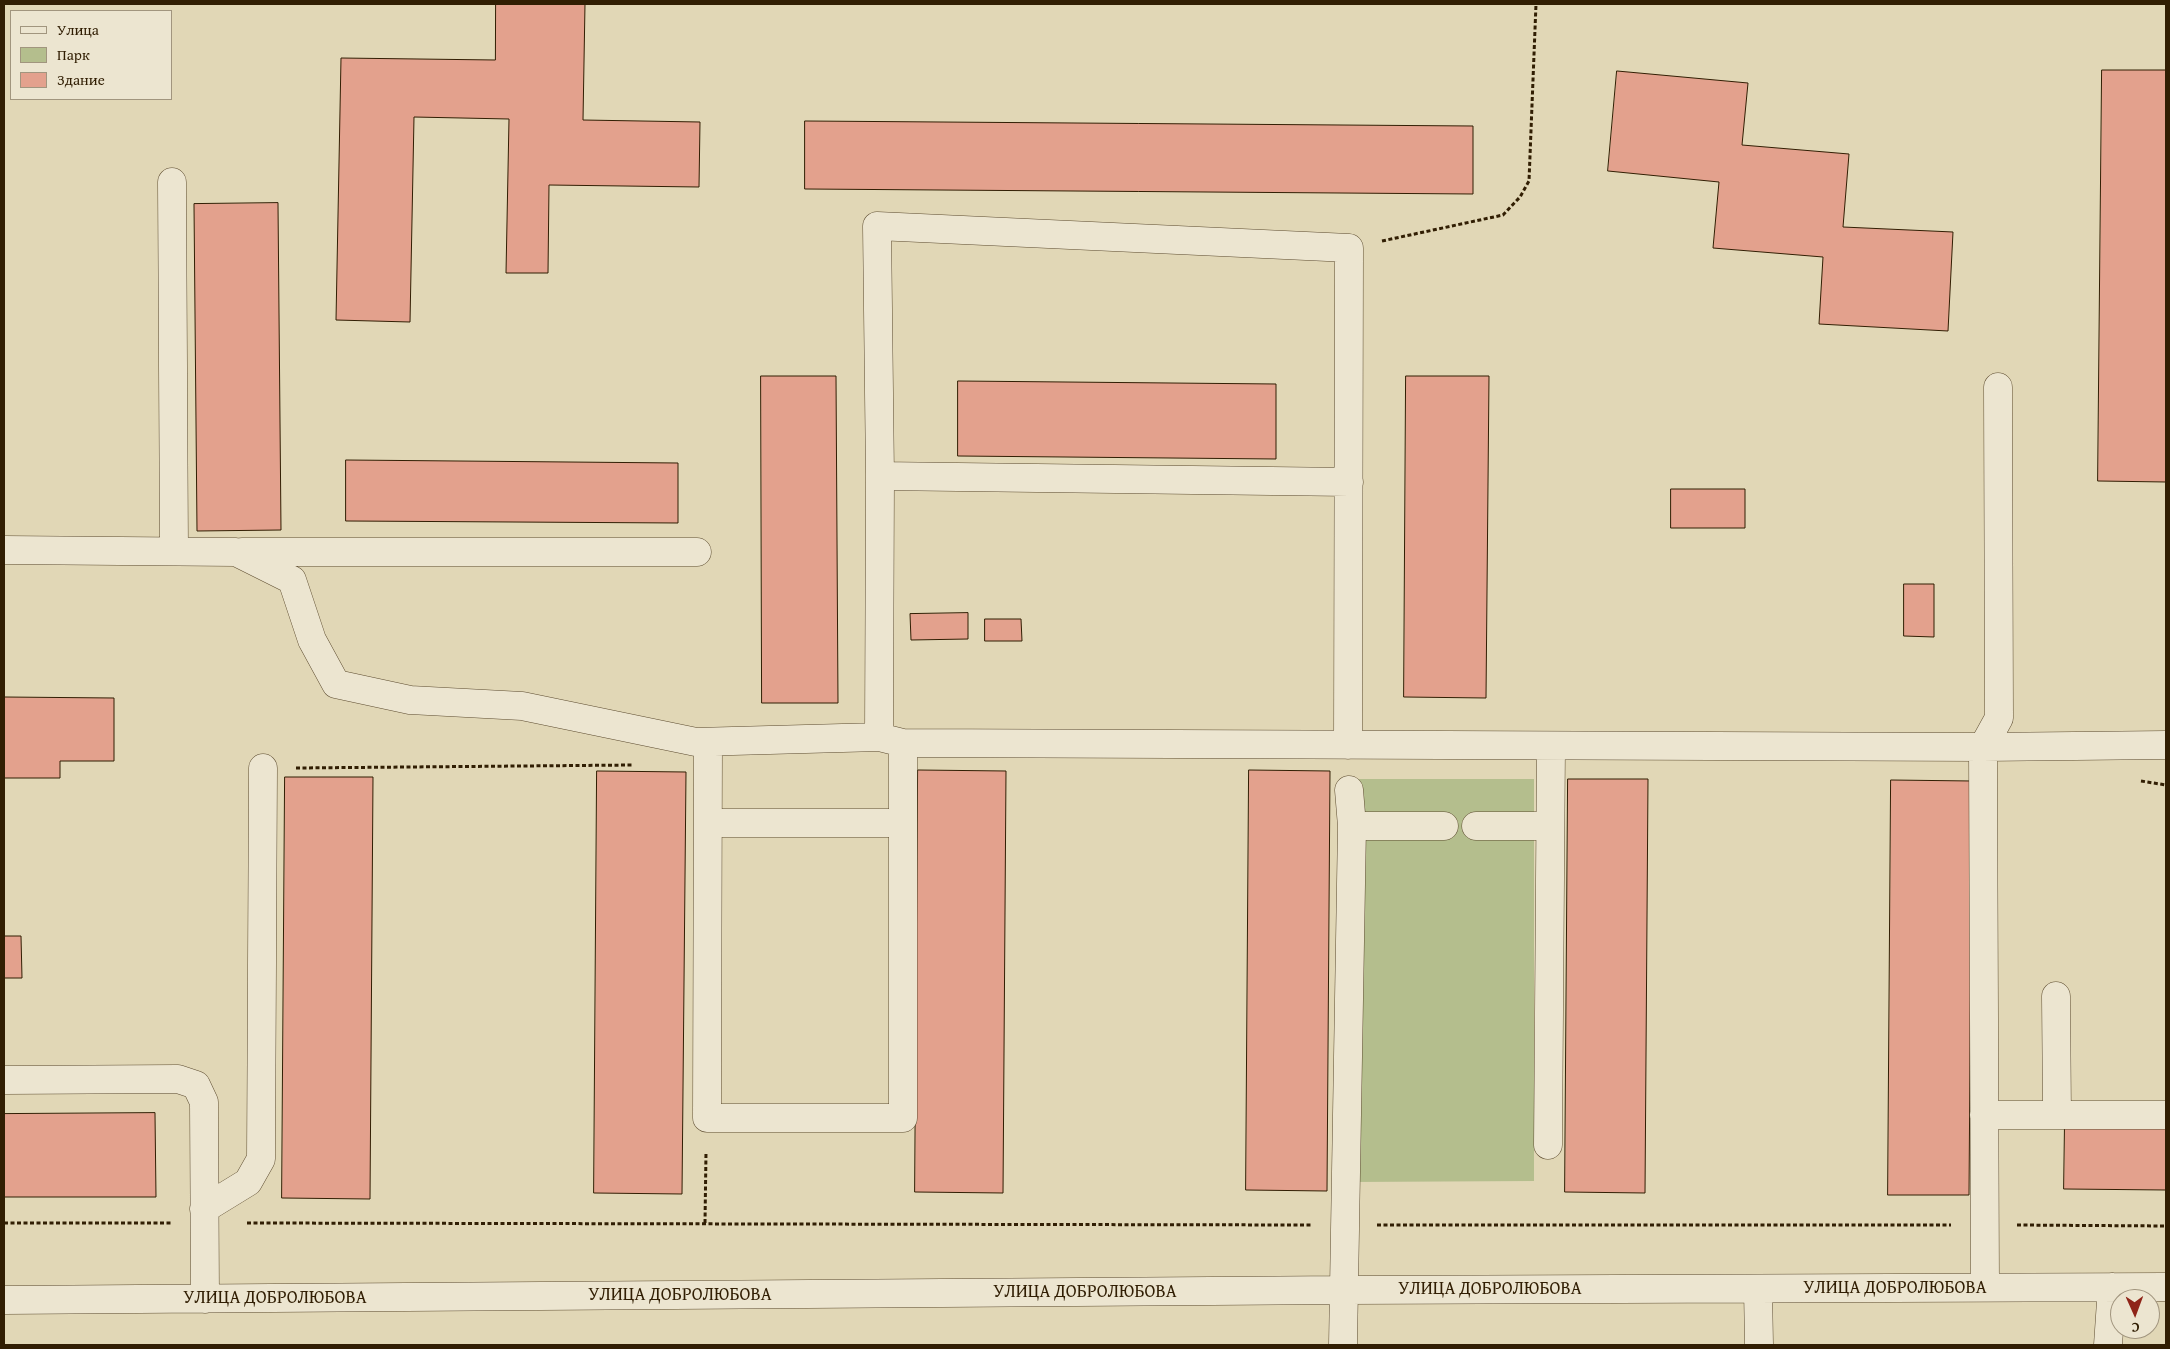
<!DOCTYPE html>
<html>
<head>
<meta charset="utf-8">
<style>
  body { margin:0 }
  #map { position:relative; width:2170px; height:1349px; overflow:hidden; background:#e1d7b6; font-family:"Gentium Book Plus",serif }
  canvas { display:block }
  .frame { position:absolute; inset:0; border:5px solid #311e03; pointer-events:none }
  .legend { position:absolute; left:10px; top:10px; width:162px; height:90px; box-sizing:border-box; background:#ece5d0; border:1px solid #a1957e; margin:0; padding:6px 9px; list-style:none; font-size:15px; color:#311e03 }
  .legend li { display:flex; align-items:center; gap:10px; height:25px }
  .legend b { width:25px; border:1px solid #a1957e }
  .north { position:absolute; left:2110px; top:1289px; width:50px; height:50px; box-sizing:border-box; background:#ece5d0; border:1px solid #a1957e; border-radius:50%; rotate:178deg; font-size:14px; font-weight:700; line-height:20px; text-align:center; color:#311e03 }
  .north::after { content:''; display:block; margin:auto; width:18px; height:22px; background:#8f2418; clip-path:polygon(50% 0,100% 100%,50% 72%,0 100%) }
</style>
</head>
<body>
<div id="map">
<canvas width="2170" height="1349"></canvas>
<div class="frame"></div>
<ul class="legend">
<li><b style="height:6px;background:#ece5d0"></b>Улица</li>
<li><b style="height:14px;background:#b4be8d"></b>Парк</li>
<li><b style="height:14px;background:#e3a18d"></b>Здание</li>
</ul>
<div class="north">С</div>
</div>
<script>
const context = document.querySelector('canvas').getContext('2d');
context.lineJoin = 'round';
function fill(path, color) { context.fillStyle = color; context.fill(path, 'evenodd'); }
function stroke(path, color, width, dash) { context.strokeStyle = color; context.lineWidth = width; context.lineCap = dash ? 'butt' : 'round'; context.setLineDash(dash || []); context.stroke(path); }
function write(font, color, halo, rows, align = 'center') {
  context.font = font + ' "Gentium Book Plus",serif'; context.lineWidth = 4; context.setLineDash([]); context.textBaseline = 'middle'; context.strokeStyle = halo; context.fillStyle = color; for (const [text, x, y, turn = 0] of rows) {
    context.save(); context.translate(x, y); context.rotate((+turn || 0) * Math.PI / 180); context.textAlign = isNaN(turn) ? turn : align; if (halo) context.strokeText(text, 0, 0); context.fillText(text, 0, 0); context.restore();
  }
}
const green = new Path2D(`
  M1352,779H1534V1181L1352,1182Z`);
const building = new Path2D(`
  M496,4H585L583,120L700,122L699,187L549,185L548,273H506L509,119L414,117L410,322L336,320L341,58L495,60Z
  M2102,70H2166V482L2098,481Z
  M1617,71L1748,83L1742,145L1849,154L1843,227L1953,232L1948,331L1819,324L1823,257L1713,248L1719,182L1608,171Z
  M805,121L1473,126V194L805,189Z
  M278,203L281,530L197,531L194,204Z
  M761,376H836L838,703H762Z
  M1406,376H1489L1486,698L1404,697Z
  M958,381L1276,384V459L958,456Z
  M346,460L678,463V523L346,521Z
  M1671,489H1745V528H1671Z
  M1904,584H1934V637L1904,636Z
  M968,613V639L911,640L910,614Z
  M985,619H1021L1022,641H985Z
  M4,697L114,698V761H60V778H4Z
  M918,770L1006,771L1003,1193L915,1192Z
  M1249,770L1330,771L1327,1191L1246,1190Z
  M597,771L686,772L682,1194L594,1193Z
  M285,777H373L370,1199L282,1198Z
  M1568,779H1648L1645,1193L1565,1192Z
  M1891,780L1972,781L1969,1195H1888Z
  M4,936H21L22,978H4Z
  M155,1113L156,1197H4V1114Z
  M2065,1118L2166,1119V1190L2064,1189Z`);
const path = new Path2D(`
  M1382,241L1503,215L1520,197L1529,181L1536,4
  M296,768L633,765
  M2141,781L2166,785
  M4,1223H171
  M247,1223L1313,1225
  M705,1223L706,1152
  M1377,1225H1951
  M2017,1225L2166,1226`);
const minor = new Path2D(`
  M172,182L174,551
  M880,476L1349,482
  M4,550L236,552L292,580L312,640L336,684L410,700L522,706L696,742L879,737L903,743L1983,747L1999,718L1998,387
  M242,552H697
  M879,737L880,476L877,226L1349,248L1348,745
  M708,742L707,1118H903V743
  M708,823H903
  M1352,826H1444
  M1476,826H1550
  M2056,996L2057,1115
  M4,1080L178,1079L196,1085L204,1102L205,1299
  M1984,1115H2166
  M1548,1145L1551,746
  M204,1209L248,1182L261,1159L263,768
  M1985,1287L1983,747L2166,745
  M1758,1289L1759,1345
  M4,1300L1345,1290L2166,1287
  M1343,1345L1352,826L1349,790
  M2108,1345L2112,1287`);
const streetNames = [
  ["УЛИЦА ДОБРОЛЮБОВА",1895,1288],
  ["УЛИЦА ДОБРОЛЮБОВА",1490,1289],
  ["УЛИЦА ДОБРОЛЮБОВА",1085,1292],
  ["УЛИЦА ДОБРОЛЮБОВА",680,1295],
  ["УЛИЦА ДОБРОЛЮБОВА",275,1298]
];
fill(green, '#b4be8d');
fill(building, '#e3a18d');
stroke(building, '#311e03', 1);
stroke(minor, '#5d4c30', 29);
stroke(path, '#311e03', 3, [4, 2.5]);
stroke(minor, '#ece5d0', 28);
write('18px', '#311e03', '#ece5d0', streetNames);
</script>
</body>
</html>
